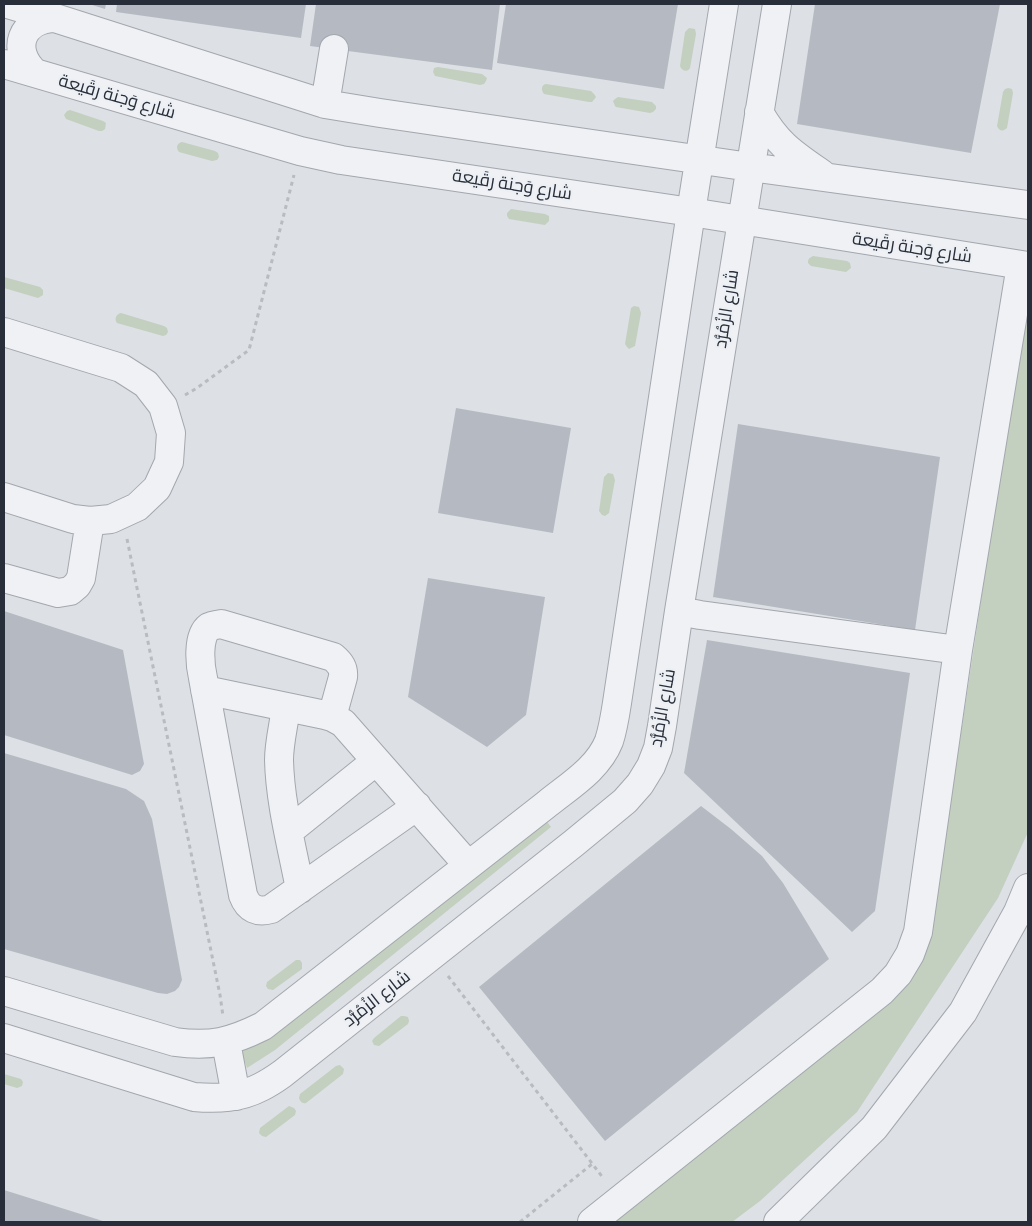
<!DOCTYPE html>
<html>
<head>
<meta charset="utf-8">
<style>
  body { margin:0 }
  #map { position:relative; width:1032px; height:1226px; overflow:hidden; background:#dde0e5; font-family:"PT Sans Narrow",sans-serif }
  canvas { display:block }
  .frame { position:absolute; inset:0; border:5px solid #282f3a; pointer-events:none }
</style>
</head>
<body>
<div id="map">
<canvas width="1032" height="1226"></canvas>
<div class="frame"></div>
</div>
<script>
const context = document.querySelector('canvas').getContext('2d');
context.lineJoin = 'round';
function fill(path, color) { context.fillStyle = color; context.fill(path, 'evenodd'); }
function stroke(path, color, width, dash) { context.strokeStyle = color; context.lineWidth = width; context.lineCap = dash ? 'butt' : 'round'; context.setLineDash(dash || []); context.stroke(path); }
function write(font, color, halo, rows, align = 'center') {
  context.font = font + ' "PT Sans Narrow",Cairo,sans-serif'; context.lineWidth = 4; context.setLineDash([]); context.textBaseline = 'middle'; context.strokeStyle = halo; context.fillStyle = color; for (const [text, x, y, turn = 0] of rows) {
    context.save(); context.translate(x, y); context.rotate((+turn || 0) * Math.PI / 180); context.textAlign = isNaN(turn) ? turn : align; if (halo) context.strokeText(text, 0, 0); context.fillText(text, 0, 0); context.restore();
  }
}
const green = new Path2D(`
  M689,28L695,29L696,34L690,68C688,72 683,71 681,68L680,66L685,32Z
  M438,67L482,74L487,78L486,81L484,84L480,85L435,76L433,72L434,68Z
  M546,84L591,91L594,94L596,97L592,102H589L544,94C541,90 541,85 546,84Z
  M1008,88L1012,89L1013,93L1007,128C1003,132 999,131 997,126L1003,92L1005,89Z
  M618,97L652,102L656,106V109L653,112L650,113L616,107L615,106L613,101L615,99Z
  M70,110L103,121L106,123L105,129L102,131H99L66,119L64,115L67,111Z
  M182,142L215,151L218,153L219,157L217,160L212,161L179,152C176,148 176,144 182,142Z
  M511,209L545,214L549,216V221L545,225L509,219L507,216V213Z
  M813,256L847,261L850,263L851,268L846,272L811,266L808,263C808,259 809,258 813,256Z
  M4,277L40,287L43,290V295L38,298L4,288Z
  M1028,288V832L998,898L857,1112L760,1201L732,1222H614L892,990L935,906Z
  M634,306L639,307L641,313L635,346L629,349L627,347L625,344L631,308Z
  M121,313L164,326L167,328L168,332L166,335L163,336L117,323C114,319 116,314 121,313Z
  M608,473L613,474L615,480L609,513L605,516L602,515L599,511L604,477Z
  M542,815L551,827L275,1050L247,1068L239,1045Z
  M296,960H300L302,963V969L273,990L268,989L266,986L267,982Z
  M401,1016H404L408,1017L409,1021L408,1024L379,1046L374,1045L372,1041L374,1038Z
  M340,1065L344,1069L343,1074L306,1103C302,1104 300,1101 299,1098L300,1094L336,1066Z
  M4,1074L21,1079L23,1082L22,1086L17,1088L4,1084Z
  M289,1106L294,1108L296,1111L295,1115L266,1137L262,1136L259,1133L260,1128Z`);
const building = new Path2D(`
  M89,4H106L105,9Z
  M117,4H306L301,38L116,12Z
  M316,4H500L492,70L310,46Z
  M506,4H678L664,89L497,63Z
  M815,4H1000L971,153L797,124Z
  M456,408L571,428L553,533L438,513Z
  M738,424L940,457L915,630L713,597Z
  M428,578L545,597L526,715L487,747L408,697Z
  M4,611L123,650L144,764L140,771L132,775L4,735Z
  M707,640L910,673L875,911L852,932L684,773Z
  M4,753L126,789L144,801L152,819L182,980L179,987L175,991L167,994L158,993L4,949Z
  M701,806L731,829L762,856L783,883L829,959L605,1141L479,987Z
  M4,1190L106,1222H4Z`);
const path = new Path2D(`
  M185,395L197,388L249,350L294,175
  M127,539L220,995L223,1016
  M448,976L604,1179
  M520,1222L592,1164`);
const minor = new Path2D(`
  M8,4L55,18L325,104L380,113L750,167L1028,205
  M4,64L300,151L341,160L691,212L1028,266
  M35,73C10,50 21,19 55,18
  M325,104L334,49
  M759,112C777,144 793,154 822,174
  M4,332L121,368L146,384L163,406L171,433L169,462L157,488L137,507L111,519L90,521L73,519L4,497
  M4,578L58,593L70,591L77,585L81,578L90,521
  M679,611L700,615L958,650
  M205,690L325,715L332,717L343,723L468,865
  M286,707C284,724 279,743 279,760C280,803 292,847 300,889
  M332,717L343,677C344,668 340,663 333,657L221,624C217,625 213,625 209,627C197,636 200,665 203,678L243,895C248,909 258,913 271,909L417,806
  M289,831L376,761
  M4,991L175,1042C211,1047 231,1042 263,1026L547,804C569,786 598,769 609,741C613,729 615,716 617,703L691,212L724,4
  M4,1038L194,1097C218,1099 240,1098 261,1087C269,1083 275,1079 282,1074L574,843L625,801L640,784L651,766L658,748L662,726L679,611L777,4
  M226,1042L236,1096
  M592,1222L882,991L898,974L910,954L918,932L958,650L1021,265
  M778,1222L874,1128L963,1012L1018,912L1028,888`);
const streetNames = [
  ["شارع وَجنة رقَيعة",117,97,16],
  ["شارع وَجنة رقَيعة",512,185,9],
  ["شارع وَجنة رقَيعة",912,248,9],
  ["شارع الزُمُرُّد",727,309,-81],
  ["شارع الزُمُرُّد",663,708,-80],
  ["شارع الزُمُرُّد",377,999,-38]
];
fill(green, '#c3cfbf');
fill(building, '#b5bac2');
stroke(minor, '#a3a7ae', 30);
stroke(path, '#b8bbc0', 3, [4, 4]);
stroke(minor, '#f0f1f4', 28);
write('18px', '#282f3a', '#eceff3', streetNames);
</script>
</body>
</html>
